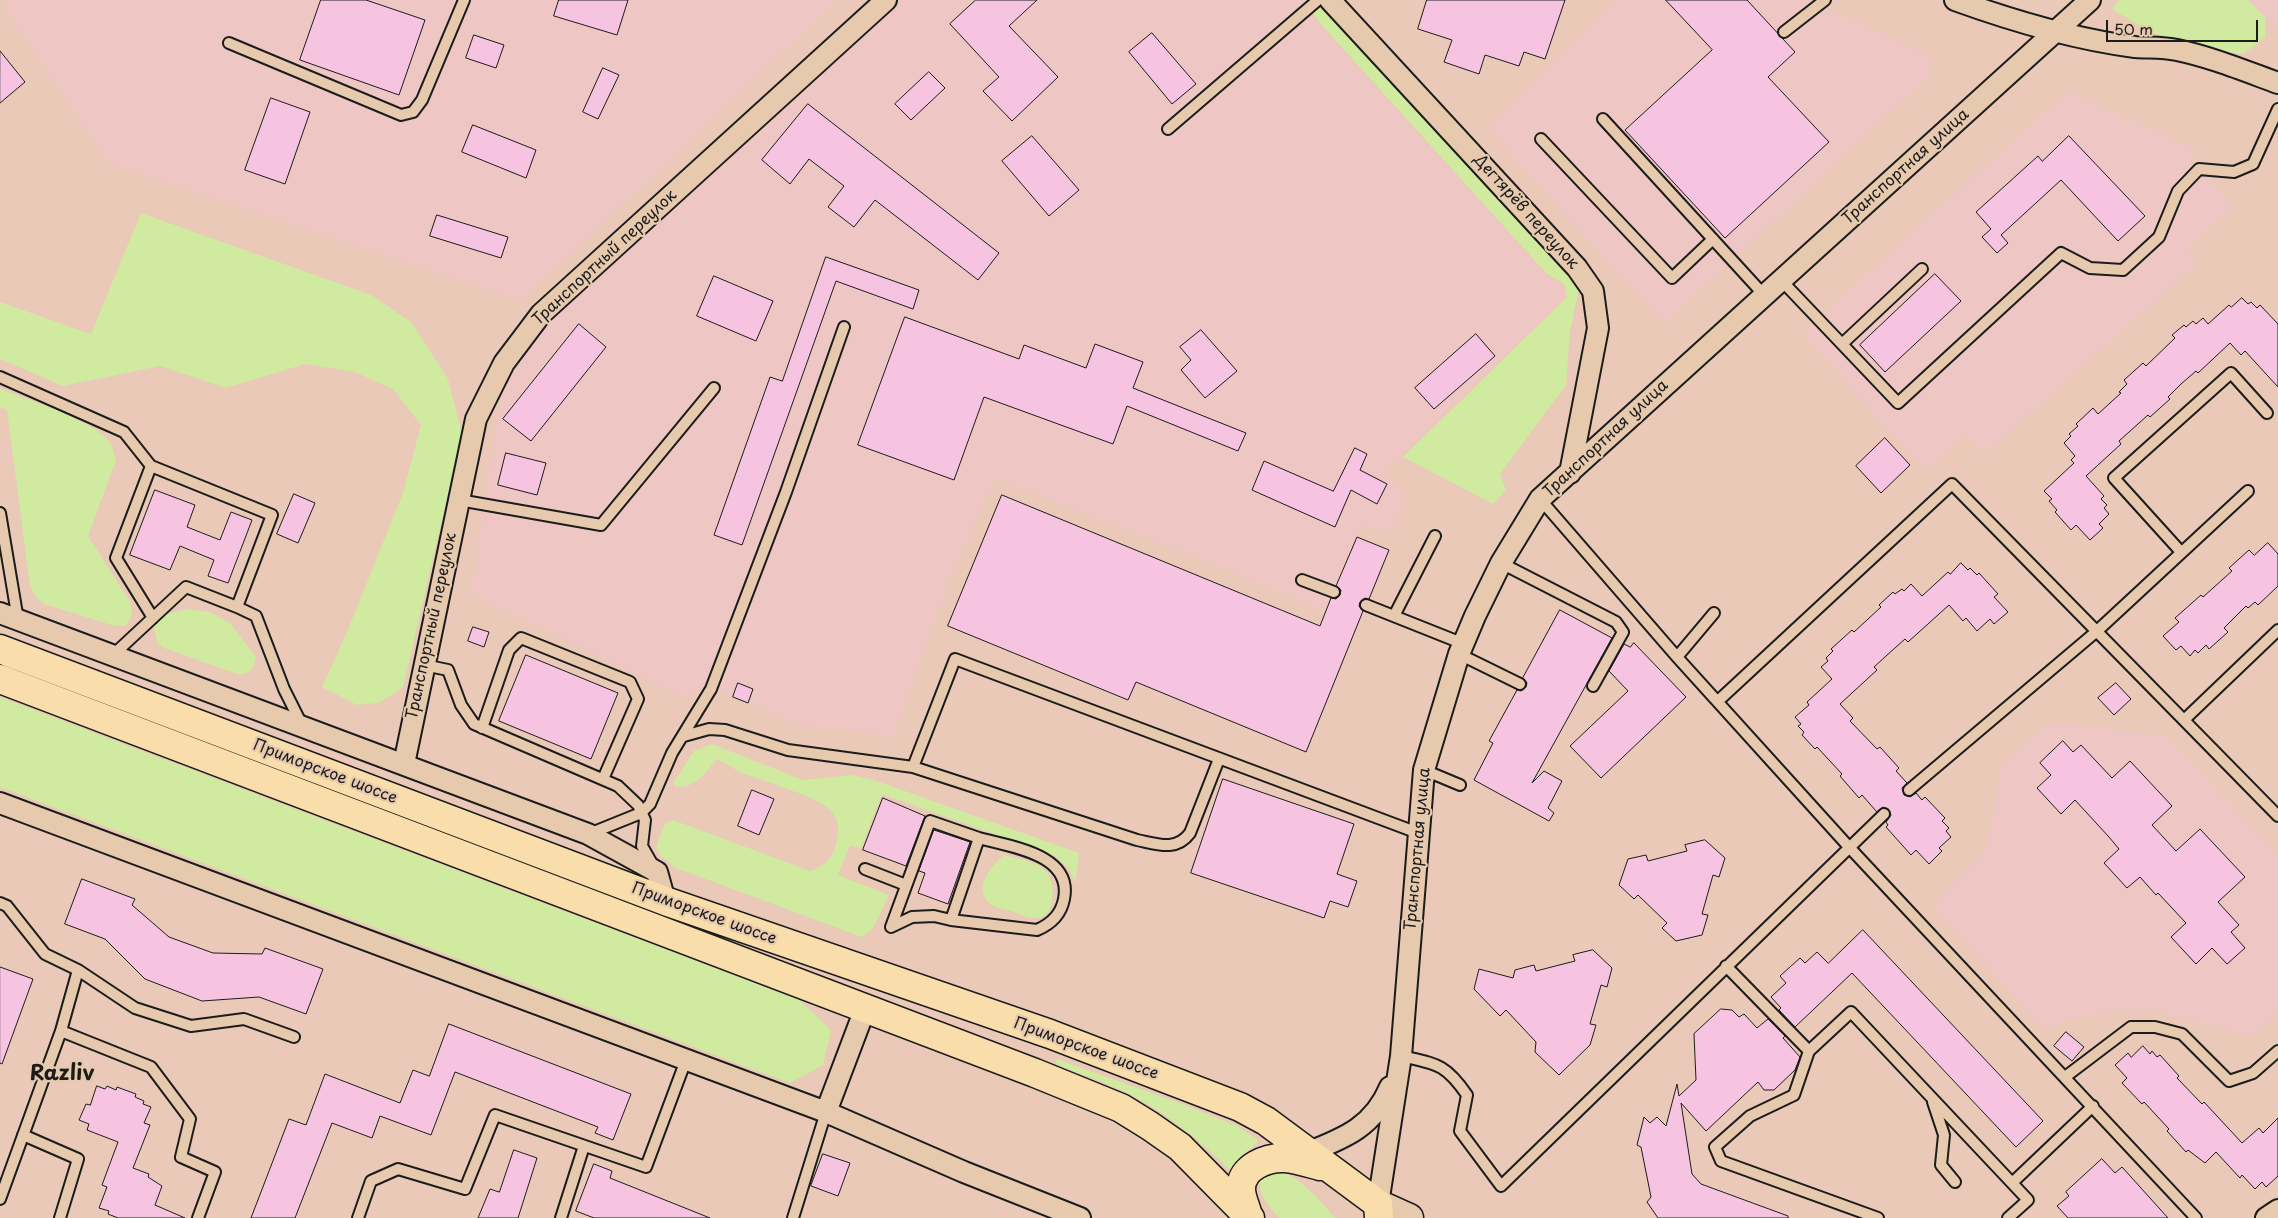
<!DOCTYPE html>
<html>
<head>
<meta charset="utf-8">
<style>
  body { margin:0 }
  #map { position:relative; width:2278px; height:1218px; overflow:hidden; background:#eac9b8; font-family:"Playpen Sans",sans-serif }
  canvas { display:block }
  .scale { position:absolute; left:2106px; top:20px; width:152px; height:22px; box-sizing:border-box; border:2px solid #1c1c1c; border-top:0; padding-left:6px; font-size:15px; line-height:18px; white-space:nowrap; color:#1c1c1c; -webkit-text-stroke:4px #e7caae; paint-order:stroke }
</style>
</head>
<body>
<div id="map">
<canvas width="2278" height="1218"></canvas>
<div class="scale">50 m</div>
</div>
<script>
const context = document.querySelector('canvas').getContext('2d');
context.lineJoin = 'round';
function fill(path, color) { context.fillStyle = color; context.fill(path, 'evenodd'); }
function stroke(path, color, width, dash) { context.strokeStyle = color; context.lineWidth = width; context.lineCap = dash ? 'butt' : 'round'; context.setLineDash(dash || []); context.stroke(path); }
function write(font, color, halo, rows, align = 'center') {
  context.font = font + ' "Playpen Sans",sans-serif'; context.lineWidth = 4.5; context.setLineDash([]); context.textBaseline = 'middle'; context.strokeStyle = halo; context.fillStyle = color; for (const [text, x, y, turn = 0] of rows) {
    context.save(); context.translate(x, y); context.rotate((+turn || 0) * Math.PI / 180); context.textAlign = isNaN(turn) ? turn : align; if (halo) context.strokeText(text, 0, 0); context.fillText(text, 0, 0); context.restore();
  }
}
const built = new Path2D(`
  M7,0H838L520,301L109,163L3,4Z
  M904,0H1299L1325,32L1545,274L1562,285L1566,296L1384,472L1405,492L1393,534L1362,524L1324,611L1197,557L995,478L949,580L893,738L844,728L800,725L699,682L693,695L684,697L471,593L498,412L511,368L547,320Z
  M1614,0H1808L1928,55L1930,75L1664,324L1487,127Z
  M2248,0H2278V30Z
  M2068,91L2195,150L2191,161L2233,206L2186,252L2197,264L1985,453L1964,433L1926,472L1802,333Z
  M2050,722L2165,736L2278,852V1012L2251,1037L2194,1020L2129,1008L2070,1020L2044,1031L1933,905L1987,850L2001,767Z`);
const green = new Path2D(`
  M1325,0L1580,284L1570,331L1566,385L1500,474L1506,490L1493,504L1403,457L1567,297L1564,284L1546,273L1327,31L1311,11Z
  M2119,0H2248L2266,18L2265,37L2243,54L2202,48L2153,33L2113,10L2114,6Z
  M141,213L371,295L411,322L448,379L462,434L403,687L379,703L357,705L322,687L347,632L403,493L421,425L393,389L355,372L305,364L226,388L160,366L63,386L0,359V302L91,334Z
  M0,389C27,399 88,419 107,439C112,444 114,453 116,460L88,536L129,600C133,611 133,617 125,626H115L44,604L36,597L30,586L7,410L0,407Z
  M186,609L211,612L231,624L256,657C254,668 251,672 240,675L164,648L157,642L154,627L161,616Z
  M0,697L799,1000L831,1030L823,1065L790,1083L0,787Z
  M712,744L803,780L852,775L877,781L1079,853L1075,884L1069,869L1055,856L882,794L861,849L850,845L838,875L889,895L873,928L862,937L676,868L661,856L656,848L665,823L673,820L810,871C822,867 833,858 836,845C838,836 840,824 834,815C823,796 762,782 740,772C732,768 725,763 717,759C706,772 694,791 674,786L673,783L694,751Z
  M1004,855C1022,860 1049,862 1052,885C1054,898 1052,921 1033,918C1026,917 1018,914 1011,911C1004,909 994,908 989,903C973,887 991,866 1004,855Z
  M1057,1059L1185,1105L1237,1126L1257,1139V1143L1245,1153L1232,1170L1229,1169C1198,1139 1166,1112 1127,1093C1106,1082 1082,1075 1059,1066L1056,1064Z
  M1275,1170C1300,1176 1319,1199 1335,1218H1279C1268,1204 1254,1192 1263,1174Z`);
const building = new Path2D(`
  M321,0H366L425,20L399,95L300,60Z
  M559,0H628L617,35L554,16Z
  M976,0H1037L1009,26L1058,77L1012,121L983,91L999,77L950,24Z
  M1427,0H1565L1545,59L1524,52L1519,66L1485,55L1479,74L1444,62L1452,40L1418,29Z
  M1666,0H1747L1795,52L1768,77L1829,142L1725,238L1625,130L1712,50Z
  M1152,33L1196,84L1172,104L1129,52Z
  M474,35L504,45L496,68L466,58Z
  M0,51L25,82L0,103Z
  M603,68L619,75L598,119L583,112Z
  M929,72L945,88L911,120L895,104Z
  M271,98L310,112L285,184L245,170Z
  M808,104L999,253L978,280L875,200L854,227L828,207L844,186L809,159L790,184L762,160Z
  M473,125L536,150L526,178L462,152Z
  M1032,136L1079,190L1049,216L1002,161Z
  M2069,136L2145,216L2118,241L2061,180L2001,235L2008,243L1997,253L1982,237L1991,229L1976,212L2038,156L2042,161Z
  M437,215L508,237L501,258L430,236Z
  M826,257L919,290L913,309L836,281L742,545L714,535L770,377L782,381Z
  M1935,274L1961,301L1885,372L1860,345Z
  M714,276L773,301L756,341L697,316Z
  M2242,298L2248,304L2251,302L2257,308L2260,305L2278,324V387L2245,351L2241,355L2230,343L2198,373L2196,371L2181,384L2168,397L2170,399L2150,417L2148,415L2119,441L2121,444L2086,476L2104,496L2101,499L2107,505L2104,508L2109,514L2099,524L2103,528L2090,540L2076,525L2071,530L2055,512L2057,510L2049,501L2052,499L2044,491L2074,463L2071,460L2075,456L2064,443L2071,436L2069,434L2078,426L2076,424L2093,408L2098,414L2121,393L2119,392L2127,384L2124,380L2143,363L2146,366L2175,338L2172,335L2184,325L2186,327L2193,321L2196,324L2203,318L2208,324L2229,305L2231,307Z
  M905,317L1019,359L1024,345L1086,368L1095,344L1143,362L1133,388L1246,433L1238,451L1127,406L1113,444L984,397L954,480L858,445Z
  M579,324L606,347L531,441L503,419Z
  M1201,330L1237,371L1205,398L1181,370L1191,360L1180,347Z
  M1476,334L1495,356L1434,409L1415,388Z
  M1885,438L1910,465L1881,493L1856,466Z
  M1355,448L1367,454L1360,470L1387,484L1377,504L1351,490L1335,527L1252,490L1264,461L1333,491Z
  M506,453L546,463L537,495L498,485Z
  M155,490L195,505L187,527L220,540L231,512L252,520L228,583L208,576L214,560L180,546L170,570L130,555Z
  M294,494L315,503L298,543L277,534Z
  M1002,495L1320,626L1331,598L1336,599L1340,595L1341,590L1336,586L1357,537L1389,550L1369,599L1365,598L1360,602L1359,606L1363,611L1306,752L1136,682L1128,700L948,626Z
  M2268,543L2278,554V586L2258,605L2255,602L2248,608L2246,606L2224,628L2228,632L2209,649L2206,645L2198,653L2195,650L2190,656L2181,646L2176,650L2163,636L2179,622L2175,618L2201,595L2203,597L2232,571L2229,568L2249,550L2254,555Z
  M1961,563L1968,570L1970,568L1977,575L1979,573L1998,594L1994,597L2008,612L1994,624L1990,619L1977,631L1966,618L1963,621L1949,605L1908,642L1905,639L1886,656L1874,667L1877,670L1840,704L1853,718L1850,721L1877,749L1880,747L1899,768L1896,771L1907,783L1902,788L1904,795L1910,797L1916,793L1922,800L1925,797L1945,818L1942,821L1949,828L1946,831L1951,837L1939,848L1942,851L1929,864L1916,850L1911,855L1886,827L1888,825L1886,822L1891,815L1889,810L1883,807L1877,812L1862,795L1859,798L1840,776L1842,774L1817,747L1815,749L1802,735L1804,732L1798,726L1801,724L1795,717L1809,705L1807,702L1832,679L1821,667L1828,661L1826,658L1833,651L1831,649L1852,630L1854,632L1881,607L1879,605L1893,592L1895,594L1902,589L1904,591L1911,584L1922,596L1948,572L1950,574Z
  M1560,610L1612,638L1532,783L1544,771L1562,781L1548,808L1554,813L1549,821L1474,780L1493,743L1489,741L1517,690L1521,691L1526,687L1527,683L1523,678Z
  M473,627L489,632L484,647L468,641Z
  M1634,643L1686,697L1601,778L1570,746L1628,691L1609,671L1624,644L1630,647Z
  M526,655L618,693L591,759L499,721Z
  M738,683L753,689L748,703L733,697Z
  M2116,683L2131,699L2114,715L2098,698Z
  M2063,741L2073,752L2081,745L2112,778L2130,761L2172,806L2152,825L2176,851L2200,829L2245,877L2218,902L2239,925L2231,932L2245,948L2227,964L2212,948L2196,964L2171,937L2186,923L2158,893L2156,895L2140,877L2127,888L2104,863L2119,849L2109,837L2075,800L2061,814L2037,788L2051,775L2040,763Z
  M1223,779L1354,824L1337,874L1357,881L1348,907L1330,901L1324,918L1191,873Z
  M752,790L774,799L759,835L738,826Z
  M883,798L925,816L906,866L863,850Z
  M934,830L970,842L948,904L918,893L925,873L919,871Z
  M1705,840L1725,858L1719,877L1713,875L1702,914L1708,915L1702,935L1676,941L1662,928L1667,923L1638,895L1634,899L1619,885L1628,859L1646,855L1648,861L1687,851L1685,845Z
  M82,879L135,899L132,905L169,937L213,953L262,954L265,948L323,969L306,1014L259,997L202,1001L145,979L105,939L65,924Z
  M1863,930L2043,1121L2016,1147L1852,973L1795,1027L1779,1010L1781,1008L1771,997L1786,983L1780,976L1800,958L1805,963L1817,952L1828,963Z
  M1593,950L1612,968L1607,987L1601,985L1590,1024L1596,1025L1590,1045L1559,1075L1535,1052L1536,1042L1506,1010L1500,1016L1474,989L1479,969L1513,978L1515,970L1534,965L1536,971L1575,961L1573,955Z
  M0,967L33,979L2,1064L0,1063Z
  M1721,1009L1732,1010L1739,1017L1744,1014L1757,1028L1768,1019L1785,1036L1783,1038L1800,1057L1795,1070L1774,1090H1764L1758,1082L1706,1131L1681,1103L1692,1174L1701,1184L1788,1216V1218H1658L1647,1202L1651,1197L1641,1147L1637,1145L1644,1117L1650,1123L1657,1117L1666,1126L1677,1084L1679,1096L1696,1080L1694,1034Z
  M449,1024L631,1094L613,1140L595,1133L598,1127L455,1072L431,1135L380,1116L372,1138L332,1123L295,1218H251L289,1119L306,1125L325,1074L400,1103L413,1070L429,1076Z
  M2066,1032L2084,1047L2072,1061L2054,1046Z
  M2143,1046L2150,1054L2152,1051L2157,1057L2160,1055L2179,1076L2177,1078L2202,1104L2204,1102L2242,1143L2259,1128L2263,1133L2278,1118V1176L2266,1187L2262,1182L2255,1189L2242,1175L2240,1178L2216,1152L2205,1163L2188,1150L2186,1152L2167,1131L2169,1129L2144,1102L2142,1104L2122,1083L2127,1078L2115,1065L2128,1053L2131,1057Z
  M97,1086L105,1089L107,1086L116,1090L117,1087L136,1094L135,1097L144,1101L143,1104L151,1107L144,1123L150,1125L133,1168L149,1174L148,1177L162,1186L155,1205L185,1218H118L108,1214L109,1211L99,1208L107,1187L102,1185L118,1142L87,1130L89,1124L79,1120L86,1104L90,1105Z
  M514,1150L537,1158L518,1218H478L490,1189L499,1192Z
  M823,1154L850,1163L838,1196L811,1186Z
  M2102,1159L2115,1173L2122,1167L2168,1218H2068L2057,1206L2069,1196L2066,1192Z
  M594,1164L612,1171L610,1178L710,1218H594L576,1211Z`);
const lane = new Path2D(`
  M1784,32L1825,0
  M229,43L401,115L413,112L422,100L464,0
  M1603,119L1764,295
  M1168,129L1318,0
  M1541,139L1672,278L1713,239
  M1781,280L1898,403L2061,253L2090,268L2123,270L2159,237L2178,191L2199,169L2234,172L2253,164L2278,109
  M1842,344L1922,269
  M0,377L124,432L151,466L272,515L237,607
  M151,466L116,558L153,618
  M1540,499L1677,657L1849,847L2196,1218
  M459,500L601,525L714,388
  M0,513L18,620
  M2181,552L2114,478L2231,373L2267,413
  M1501,563L1616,622L1623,632L1593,686
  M1302,580L1334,592
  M1366,605L1464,644
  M1394,616L1435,536
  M1459,654L1520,684
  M113,655L186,587L237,607L256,616L284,689L302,725
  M1677,657L1714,613
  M424,665L448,670L461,705L474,724L618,786L638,805L645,820L642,846L654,867
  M1718,701L1952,484L2278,816
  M2184,720L2278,630
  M482,728L509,650L521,638L630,682L638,699L603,779
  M684,736L709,729L725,730L788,750L913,767L1137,840C1157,844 1176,852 1190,833L1219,759
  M913,767L955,659L1418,833
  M1424,770L1460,785
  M1909,790L2097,631L2248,491
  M589,834L641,813L650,804L672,753L711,689L786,492L844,327
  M865,869L906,885
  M0,903L7,906L45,954L78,970L61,1031L0,1199
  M891,927L912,917L934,916L951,920L1037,930C1051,924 1061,915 1064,899C1073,854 1011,847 979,838L951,920
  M891,927L930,821L979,838
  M1726,966L1809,1051
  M78,970L135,1008L191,1026L244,1019L294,1037
  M61,1031L151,1067L190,1119L181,1157L215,1172L198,1218
  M1401,1056C1436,1064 1445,1063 1467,1095L1460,1131L1501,1186L1884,814
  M2065,1077L2131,1027H2155L2182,1034L2229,1081L2253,1073L2278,1051
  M1933,1102L1944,1135L1941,1165L1955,1182
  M23,1135L78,1159L60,1218
  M358,1218L371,1181L398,1169L465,1189L495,1115L646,1167L686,1060
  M561,1218L584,1146
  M793,1218L826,1112
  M1878,1218L1721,1161L1715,1147L1750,1116L1794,1095L1809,1051L1851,1012L2012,1183
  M2008,1218L2028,1200L2012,1183L2093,1106`);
const street = new Path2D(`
  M1330,0L1577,268L1593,291L1598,328L1570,473
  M1955,0C2013,21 2073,39 2135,47C2149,48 2163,47 2177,50C2211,57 2245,71 2278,83
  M0,613L588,834L657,872L665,901
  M404,764L476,419L504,363L541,314L886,0
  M0,803L826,1112L964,1172L1080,1218
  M826,1112L865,1009
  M1309,1152C1345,1138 1374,1126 1390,1087
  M1378,1204L1401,1056L1424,770L1459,654L1475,616L1501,563L1540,499L2090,0
  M2266,1218L2278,1210`);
const secondary = new Path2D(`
  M1378,1204L1409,1218`);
const highway = new Path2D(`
  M0,649L665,901L1050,1034L1240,1107L1266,1121L1378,1204L1379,1218
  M0,679L1035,1073L1121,1108L1150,1126L1180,1147L1250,1218
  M1248,1216C1246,1207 1241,1198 1241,1189C1241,1167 1267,1157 1285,1158C1297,1159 1309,1163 1320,1166`);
const streetNames = [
  ["Транспортная улица",1906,167,-42],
  ["Дегтярёв переулок",1526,212,48],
  ["Транспортный переулок",605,258,-43],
  ["Транспортная улица",1606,439,-43],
  ["Транспортный переулок",432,626,-78],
  ["Приморское шоссе",325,772,21],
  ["Транспортная улица",1418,849,-85],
  ["Приморское шоссе",704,914,20],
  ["Приморское шоссе",1086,1049,20]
];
const districtNames = [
  ["Razliv",62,1074]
];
fill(built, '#eec7c4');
fill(green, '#d0eaa0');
fill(building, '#f6c3e1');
stroke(building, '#1c1c1c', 1);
stroke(lane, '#1c1c1c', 14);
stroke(street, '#1c1c1c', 24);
stroke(secondary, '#1c1c1c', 31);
stroke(highway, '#1c1c1c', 31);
stroke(lane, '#e7caae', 10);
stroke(street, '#e7caae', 20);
stroke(secondary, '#e7caae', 28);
stroke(highway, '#f9deab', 28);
write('16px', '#1c1c1c', '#e7caae', streetNames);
write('bold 21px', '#1c1c1c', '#e7caae', districtNames);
</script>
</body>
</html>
